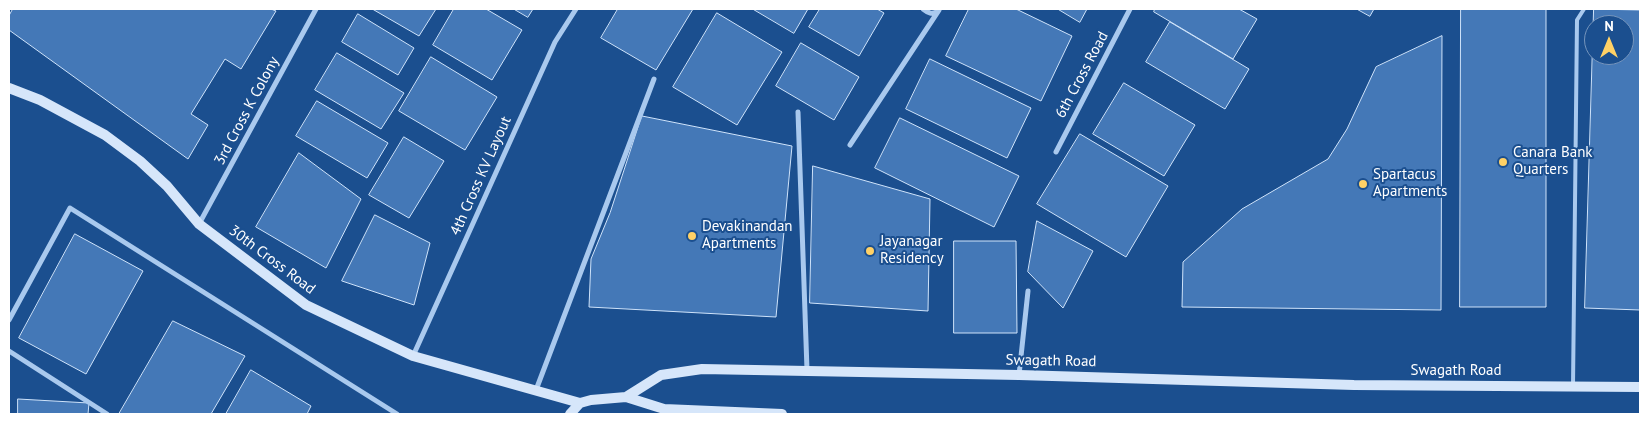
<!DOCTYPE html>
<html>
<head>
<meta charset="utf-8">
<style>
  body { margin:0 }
  #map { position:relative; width:1649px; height:423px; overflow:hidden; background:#1b4f8f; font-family:"PT Sans",sans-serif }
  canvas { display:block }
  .frame { position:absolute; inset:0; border:10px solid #fff; pointer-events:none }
  .north { position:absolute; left:1584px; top:15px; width:50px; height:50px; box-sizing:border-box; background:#1b4f8f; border:1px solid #7695bc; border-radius:50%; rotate:0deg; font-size:14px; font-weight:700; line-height:20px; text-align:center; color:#fff }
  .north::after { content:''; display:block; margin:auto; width:18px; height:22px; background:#ffd166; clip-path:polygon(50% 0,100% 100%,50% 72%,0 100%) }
</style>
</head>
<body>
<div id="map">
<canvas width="1649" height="423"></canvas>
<div class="frame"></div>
<div class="north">N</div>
</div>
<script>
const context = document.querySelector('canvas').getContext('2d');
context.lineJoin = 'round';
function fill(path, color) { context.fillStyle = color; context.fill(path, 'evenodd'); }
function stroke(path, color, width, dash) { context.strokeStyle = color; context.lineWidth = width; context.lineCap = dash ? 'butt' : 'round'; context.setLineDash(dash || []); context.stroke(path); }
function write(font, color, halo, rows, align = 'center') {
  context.font = font + ' "PT Sans",sans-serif'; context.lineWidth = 4; context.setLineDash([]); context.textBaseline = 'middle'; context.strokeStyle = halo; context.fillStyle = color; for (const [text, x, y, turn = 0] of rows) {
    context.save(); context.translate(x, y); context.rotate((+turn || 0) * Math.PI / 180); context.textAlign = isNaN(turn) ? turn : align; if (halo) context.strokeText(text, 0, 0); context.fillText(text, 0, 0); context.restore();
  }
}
const building = new Path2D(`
  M13,9H271L276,11L241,69L225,59L191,114L208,125L188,159L9,30V16Z
  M375,9H436L419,36L374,10Z
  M454,9H486L522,30L492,80L433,45Z
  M514,9H533L528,17Z
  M618,9H693L656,70L601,38Z
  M753,9H808L794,33Z
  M820,9H877L884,13L859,56L809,27Z
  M969,9H1016L1072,36L1041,101L946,56Z
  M1058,9H1087L1080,22Z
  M1155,9H1239L1257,19L1233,59L1154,12Z
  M1357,9H1374L1370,16Z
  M1461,9H1546V307H1460Z
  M1594,9L1640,10V310L1585,308ZM1594,25H1624V55H1594Z
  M717,13L782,52L737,125L673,87Z
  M358,14L414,48L398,75L342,42Z
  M1170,22L1249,69L1225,109L1146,62Z
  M1442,36L1441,310L1182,307L1183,262L1242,209L1328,159L1347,129L1376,67Z
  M801,43L859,77L834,120L776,86Z
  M337,53L404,93L381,129L315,90Z
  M431,57L497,97L465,150L399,111Z
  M930,59L1031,108L1007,158L906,109Z
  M1124,83L1195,125L1164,176L1093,134Z
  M317,101L388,143L367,178L296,136Z
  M642,116L792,146L776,317L589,307L591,259L610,213Z
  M900,118L1019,176L994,227L875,168Z
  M1080,134L1168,186L1126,257L1037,204Z
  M404,137L444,161L409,218L369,195Z
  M299,153L361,199L326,268L256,227Z
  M813,166L930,199L928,311L810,303Z
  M375,215L430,243L414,305L342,281Z
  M1037,221L1093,251L1063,308L1028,272Z
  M75,234L143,271L86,374L19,338Z
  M954,241H1016L1017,333H954Z
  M173,321L245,356L211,414H119Z
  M251,370L311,406L307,414H226Z
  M18,399L89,403L88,414H18Z`);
const lane = new Path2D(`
  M1573,386L1577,20L1584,9`);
const street = new Path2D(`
  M923,9C928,13 932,15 938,11
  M798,112L807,370
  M850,145L939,10
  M1056,152L1130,9
  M199,224L316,9
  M9,320L70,208L397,414
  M9,351L107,414
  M413,356L555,42L576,9
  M1019,375L1028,291
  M536,390L654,79`);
const secondary = new Path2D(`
  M9,88L40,100L105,135L140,161L167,186L199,224L306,305L413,356L580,403
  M626,397L661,375L702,369L1019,375L1354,385L1640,387
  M570,414L580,403L591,400L626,397L664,409L782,414`);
const markers = [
  [1503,162,5,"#ffd166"],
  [1363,184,5,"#ffd166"],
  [692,236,5,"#ffd166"],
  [870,251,5,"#ffd166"]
];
const streetNames = [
  ["6th Cross Road",1082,75,-62],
  ["3rd Cross K Colony",247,111,-62],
  ["4th Cross KV Layout",481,176,-66],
  ["30th Cross Road",272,260,37],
  ["Swagath Road",1051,361,1],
  ["Swagath Road",1456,371]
];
const poiNames = [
  ["Canara Bank",1513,153],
  ["Quarters",1513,170],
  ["Spartacus",1373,175],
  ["Apartments",1373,192],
  ["Devakinandan",702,227],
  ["Apartments",702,244],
  ["Jayanagar",880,242],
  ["Residency",880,259]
];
fill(building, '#4478b7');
stroke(building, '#cfe3fa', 1);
stroke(lane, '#a9c9ee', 4);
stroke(street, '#a9c9ee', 5);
stroke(secondary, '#d6e6fa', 10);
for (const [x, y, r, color] of markers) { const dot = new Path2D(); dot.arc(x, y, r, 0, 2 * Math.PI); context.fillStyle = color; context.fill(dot); stroke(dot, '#1b4f8f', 2); }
write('15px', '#fff', '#1b4f8f', streetNames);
write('15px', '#fff', '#1b4f8f', poiNames, 'left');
</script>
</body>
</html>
